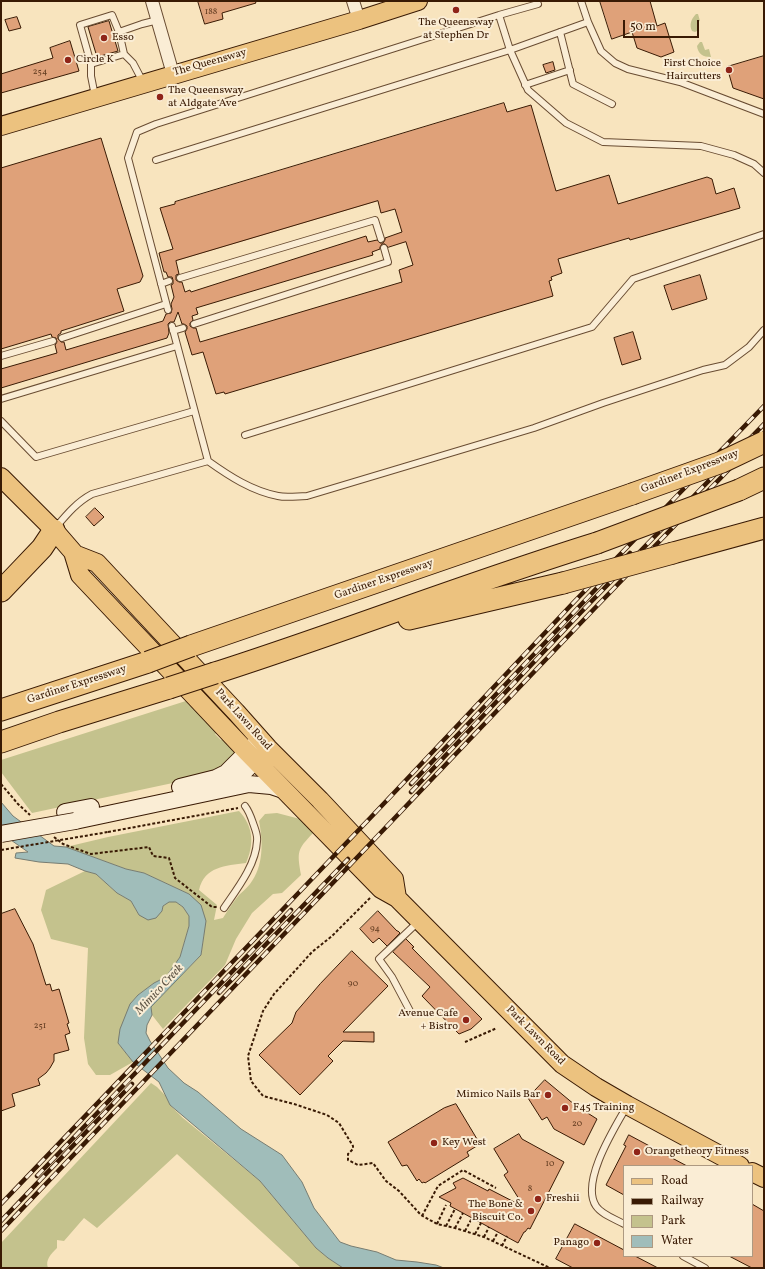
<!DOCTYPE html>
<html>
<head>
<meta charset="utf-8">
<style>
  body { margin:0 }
  #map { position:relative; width:765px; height:1269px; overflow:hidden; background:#f8e4be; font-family:Vollkorn,serif }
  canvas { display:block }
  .frame { position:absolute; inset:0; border:2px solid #391a04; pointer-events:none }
  .legend { position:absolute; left:623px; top:1165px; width:130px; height:92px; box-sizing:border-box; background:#faedd5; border:1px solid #ad9981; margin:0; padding:5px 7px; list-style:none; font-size:12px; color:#391a04 }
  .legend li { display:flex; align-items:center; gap:8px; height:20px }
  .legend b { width:20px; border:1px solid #ad9981 }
  .scale { position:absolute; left:623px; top:20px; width:76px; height:18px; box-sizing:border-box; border:2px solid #391a04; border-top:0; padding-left:5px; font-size:12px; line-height:14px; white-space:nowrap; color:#391a04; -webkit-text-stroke:3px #faedd5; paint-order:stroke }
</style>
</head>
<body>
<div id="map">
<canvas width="765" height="1269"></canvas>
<div class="frame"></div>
<ul class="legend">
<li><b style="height:5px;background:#ecc27f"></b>Road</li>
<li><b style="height:5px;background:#391a04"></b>Railway</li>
<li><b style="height:11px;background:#c4c28d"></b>Park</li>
<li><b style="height:11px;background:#a0bdba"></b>Water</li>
</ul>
<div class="scale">50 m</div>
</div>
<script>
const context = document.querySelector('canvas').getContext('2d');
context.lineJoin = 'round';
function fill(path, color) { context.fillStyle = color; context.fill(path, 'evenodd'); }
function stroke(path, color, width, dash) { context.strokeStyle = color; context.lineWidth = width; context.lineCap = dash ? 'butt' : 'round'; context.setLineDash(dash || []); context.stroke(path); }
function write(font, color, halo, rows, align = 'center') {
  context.font = font + ' Vollkorn,serif'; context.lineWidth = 4; context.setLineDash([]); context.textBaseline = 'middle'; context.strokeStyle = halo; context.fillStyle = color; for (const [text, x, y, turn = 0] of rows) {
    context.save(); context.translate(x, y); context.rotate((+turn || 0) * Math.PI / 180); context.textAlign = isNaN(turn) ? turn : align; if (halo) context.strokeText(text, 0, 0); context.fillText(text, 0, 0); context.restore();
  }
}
const green = new Path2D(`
  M696,14H698L700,21L697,22L699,30L695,32L692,31C689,25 691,19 696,14Z
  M700,42H702L705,50L709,49L711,57C703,57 698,54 697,46Z
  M189,700L218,732L215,734L221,740L224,738L234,751L235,755L215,774L32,813L1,772V760Z
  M239,811C254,827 254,845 246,863C225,866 205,866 199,890L217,905L214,920L223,918C228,910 233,902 239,895C243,891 247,888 250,884C264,866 263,841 259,821L265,814L277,813L300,819L313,833C297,850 297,851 301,875L282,893L273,894L252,913L236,939L225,965L163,1029L152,1015L151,1007L201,955L204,934L201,906L189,894L144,873L126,869L66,847L108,837Z
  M85,871L96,874L117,893L131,901L139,915L162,911L163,906L168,902H176L183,907L189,916V926L180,957L166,977L154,983L138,995L130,1004L118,1043L133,1062L110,1075H96L88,1064L84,1038L88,948L51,939L41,910L46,890Z
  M151,1083L157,1087L166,1096L170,1105L183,1118L260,1181L316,1248L328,1258L343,1268H301L177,1154L97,1228L84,1218L64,1241L57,1240V1248C51,1254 45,1260 48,1268H1V1243Z`);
const water = new Path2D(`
  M1,802L13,816L54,846L66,847L126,869L144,873L189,894L201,905L206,921L201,955L151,1007L152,1015L147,1025L146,1033L150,1041L168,1068L184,1083L198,1092L241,1129L282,1155L302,1182L314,1208L340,1242L351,1246L377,1252L396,1260L417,1262L436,1265L444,1268H343L328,1258L316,1248L260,1181L170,1105L159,1082L133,1062L118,1043L120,1029L130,1004L138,995L154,983L166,977L180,957L189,926V916L183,907L176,902H169L163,906L162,911L156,918L148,920L139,915L131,901L117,893L96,874L85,871L68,864L39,862L15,858L16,853L28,852L8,838L1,830Z`);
const building = new Path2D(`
  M198,1H255L256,3L222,13L223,19L205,24Z
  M600,1H650L657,26L665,23L674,52L661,57L637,48L632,32L612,39Z
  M17,17L21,28L9,31L5,20Z
  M109,21L118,51L97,57L88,27Z
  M70,41L79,71L1,93V74L53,58L50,48Z
  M764,56V99L733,88L727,67Z
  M553,62L555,70L546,73L543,65Z
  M504,103L507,112L531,105L556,191L609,175L618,204L707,177L712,179L716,194L734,188L740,208L630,240L629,238L558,259L562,273L551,277L552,280L549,281L553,296L225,394L224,392L216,394L203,352L192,355L185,332L187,329V326L184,324H182L178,312L174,322H170L168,324L169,333L167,338L1,388V369L57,353L55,345L57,342L56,338L52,337L51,334L1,349V168L101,138L143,276L140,282L117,289L124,311L61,331V333L58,335V339L61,342H64L66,350L163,321L166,314L171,313L172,309L171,304L174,297L171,285L173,284V280L172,277H168L166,272H164L159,253L173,249L160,208L175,204V202ZM378,201L381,213L395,209L402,232L385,238V240L383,243H380L377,240L368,242L366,236L191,292L190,290L185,292L182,282H179L176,280V275L179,274L176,261ZM406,242L413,265L399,270L402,282L200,342L196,328H193L190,326V323L193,320L192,316L198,314L196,308L373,255L372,252L380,249V247L382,244H385L388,247Z
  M700,275L707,299L672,310L664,286Z
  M633,332L641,359L622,365L614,338Z
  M95,508L104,517L94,526L86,517Z
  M15,909L33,944L46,985L50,984L52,991L59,989L69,1023L67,1024L70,1033L65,1035L69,1050L54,1054V1061L50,1068L46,1073L38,1079L40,1085L12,1094L15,1106L1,1111V914Z
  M378,911L397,931H398L400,933L387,946L379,938L373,943L360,929Z
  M406,939L414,947L412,948L482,1019L471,1029L459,1034L422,996L430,987L393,952Z
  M352,951L388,986L343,1032H374V1042L343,1041L328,1056L333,1061L300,1095L259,1055L292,1023L296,1012L320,984Z
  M545,1080L575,1105L597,1119L584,1145L554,1129L547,1117L542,1120L528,1098Z
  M456,1104L480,1144L467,1152L469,1156L425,1183L424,1182L422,1183L419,1179L417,1181L407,1165L402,1166L388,1142L444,1108Z
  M519,1134L522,1139L564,1162L530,1229L528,1228L525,1232H524L518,1243L450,1206L451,1203L439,1197L456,1188L453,1183L463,1178L488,1191L489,1189L524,1207L504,1175L508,1172L494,1149Z
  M629,1135L687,1166H624V1195L606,1185L626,1146L624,1145Z
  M752,1204L764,1211V1268H752L729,1256H752Z
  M575,1224L624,1250V1256H635L658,1268H573L556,1259Z`);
const path = new Path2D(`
  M1,784L18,804L30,815
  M108,832L238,808
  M54,837L63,844L91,854L149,847L153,856L169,858L175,878L212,907H217
  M370,898L332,936L312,952L274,994L263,1011L248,1056L251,1081L263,1096L294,1104L327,1115L339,1123L353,1146V1149L348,1154V1160L358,1165L373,1163L386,1181L399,1191L421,1215L437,1224L455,1228L484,1237L550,1268
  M465,1042L497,1028
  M422,1216L438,1186L463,1170L496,1188
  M437,1224L446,1205
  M446,1226L455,1209
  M455,1228L463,1213
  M465,1231L472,1218
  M475,1234L481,1223
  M484,1237L489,1227
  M493,1241L498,1232
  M502,1246L507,1236`);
const lane = new Path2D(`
  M581,1L588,22L510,50L528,90L566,123L603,142L701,146L734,155L754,164L764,173
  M588,22L601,51L615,63L628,69L680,82L764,114
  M119,32L142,24L158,20
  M560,32L573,84L612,104
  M124,54L133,63L143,82
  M91,64L124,54L119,32L112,15L80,25L91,64V76L95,96
  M525,85L570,70
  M156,160L510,50L499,15L538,4
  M180,278L375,220L381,239
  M161,284L169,281
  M168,310L128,158L137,132L156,124L499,15
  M194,324L388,262L384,248
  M172,326L208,461C229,476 252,491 278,496C287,498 298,496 307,496L534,428L603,403L703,370L725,365L749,347L764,330
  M173,331L183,328
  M62,338L166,304
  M1,356L53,341
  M1,399L177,346
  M1,421L36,457L194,411
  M245,435L592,327L633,279L764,234
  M56,527C67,514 77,502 92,494L208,461
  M224,908C237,889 256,865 257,841C258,835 255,829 253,823C251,817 249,811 245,806
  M410,1011L392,977L379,959L418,922
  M624,1224C615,1219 601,1214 596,1206C580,1182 615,1127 627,1106
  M683,1256L705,1268`);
const street = new Path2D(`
  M152,1L173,74
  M353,1L359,20`);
const secondary = new Path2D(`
  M224,784L241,775L265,751
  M180,787L216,778L226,773L256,743
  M65,812L91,807
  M75,821L249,784L271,786L286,791`);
const primary = new Path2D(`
  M1,126L359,20L418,1
  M1,477L54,530L73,552L80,575L247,752L381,889L397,898L562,1064L596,1087L627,1105L740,1166
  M74,554L97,563L236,712L268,748L320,800L394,879L397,898
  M752,1172L764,1178`);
const highway = new Path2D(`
  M739,490L764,478
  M673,553L764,528
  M1,591L42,548L54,530
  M409,619L563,583
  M191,646L632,494
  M215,673C343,632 468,583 597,543
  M1,710L148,662
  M1,742L59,722L169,688`);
const rail = new Path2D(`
  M411,784L630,553
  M411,792L586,607L764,424
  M219,993L348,859
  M37,1176L291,910
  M1,1204L374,814L574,602L764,406
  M1,1221L132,1084
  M1,1231L594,609L764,433`);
const pathBridge = new Path2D(`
  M1,850L108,832`);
const secondaryBridge = new Path2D(`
  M1,834L75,821`);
const highwayBridge = new Path2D(`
  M632,494L722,462L764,442
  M597,543L739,490
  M563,583L673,553
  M148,662L191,646
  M169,688L215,673`);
const markers = [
  [456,10,4,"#8f2418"],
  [104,38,4,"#8f2418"],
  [68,60,4,"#8f2418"],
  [729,70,4,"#8f2418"],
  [160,97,4,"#8f2418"],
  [466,1020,4,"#8f2418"],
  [548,1095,4,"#8f2418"],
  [565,1108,4,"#8f2418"],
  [434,1143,4,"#8f2418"],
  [637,1152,4,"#8f2418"],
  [538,1199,4,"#8f2418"],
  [531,1211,4,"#8f2418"],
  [597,1243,4,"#8f2418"]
];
const numberNames = [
  ["188",211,12],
  ["254",40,72],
  ["94",375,929],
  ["90",353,984],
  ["251",40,1026],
  ["20",577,1124],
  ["10",550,1164],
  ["8",530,1189]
];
const poiNames = [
  ["The Queensway",456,23,"center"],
  ["at Stephen Dr",456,36,"center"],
  ["Esso",112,38],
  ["Circle K",76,60],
  ["First Choice",721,64,"right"],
  ["Haircutters",721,77,"right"],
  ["The Queensway",168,91],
  ["at Aldgate Ave",168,104],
  ["Avenue Cafe",458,1014,"right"],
  ["+ Bistro",458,1027,"right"],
  ["Mimico Nails Bar",540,1095,"right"],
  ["F45 Training",573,1108],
  ["Key West",442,1143],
  ["Orangetheory Fitness",645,1152],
  ["Freshii",546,1199],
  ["The Bone &",523,1205,"right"],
  ["Biscuit Co.",523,1218,"right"],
  ["Panago",589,1243,"right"]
];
const streetNames = [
  ["The Queensway",210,63,-16],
  ["Gardiner Expressway",690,472,-21],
  ["Gardiner Expressway",384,580,-19],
  ["Gardiner Expressway",77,685,-18],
  ["Park Lawn Road",243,720,48],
  ["Park Lawn Road",535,1036,45]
];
const waterNames = [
  ["Mimico Creek",160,990,-47]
];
fill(green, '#c4c28d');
fill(water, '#a0bdba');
stroke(water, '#777c71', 1);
fill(building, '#dfa179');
stroke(building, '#391a04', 1);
stroke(lane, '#694c32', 8);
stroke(street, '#694c32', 14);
stroke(secondary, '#391a04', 18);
stroke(primary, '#391a04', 20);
stroke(highway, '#391a04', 23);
stroke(path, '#391a04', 2, [3, 2]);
stroke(lane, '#faedd5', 6);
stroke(street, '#faedd5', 12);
stroke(secondary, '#faedd5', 16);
stroke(primary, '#ecc27f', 18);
stroke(highway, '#ecc27f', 21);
stroke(rail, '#391a04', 4.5);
stroke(rail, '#faedd5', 3, [9]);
stroke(secondaryBridge, '#391a04', 18, []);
stroke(highwayBridge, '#391a04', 23, []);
stroke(pathBridge, '#391a04', 2, [3, 2]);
stroke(secondaryBridge, '#faedd5', 16);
stroke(highwayBridge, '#ecc27f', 21);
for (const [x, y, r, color] of markers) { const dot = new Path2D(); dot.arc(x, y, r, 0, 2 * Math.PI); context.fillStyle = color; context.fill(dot); stroke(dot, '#faedd5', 1.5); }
write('9px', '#623c21', null, numberNames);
write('11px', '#391a04', '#faedd5', poiNames, 'left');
write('11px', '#391a04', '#faedd5', streetNames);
write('italic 12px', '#5d5344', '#faedd5', waterNames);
</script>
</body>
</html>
